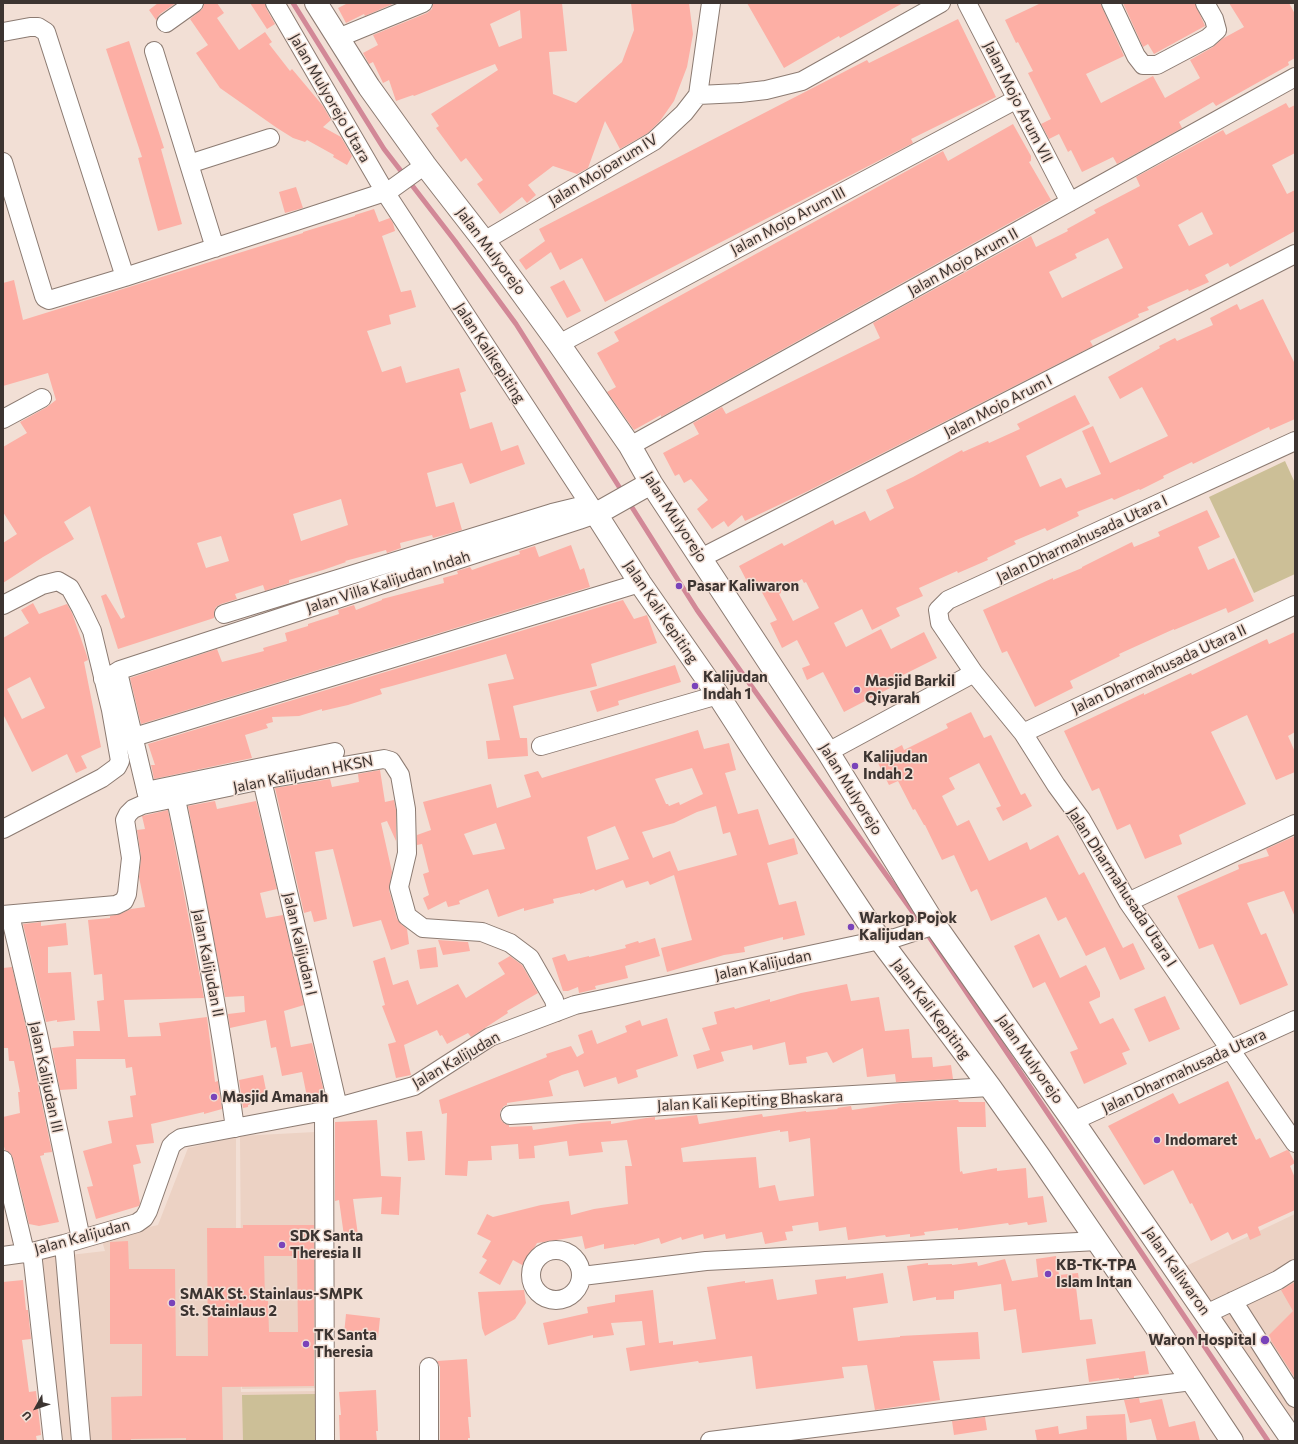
<!DOCTYPE html>
<html>
<head>
<meta charset="utf-8">
<style>
  body { margin:0 }
  #map { position:relative; width:1298px; height:1444px; overflow:hidden; background:#f2dfd5; font-family:Commissioner,sans-serif }
  canvas { display:block }
  .frame { position:absolute; inset:0; border:4px solid #3c3431; pointer-events:none }
  .north { position:absolute; left:16px; top:1388px; width:40px; height:40px; -webkit-text-stroke:3px #f2dfd5; paint-order:stroke; rotate:230deg; font-size:11px; font-weight:700; line-height:16px; text-align:center; color:#3c3431 }
  .north::after { content:''; display:block; margin:auto; width:14px; height:18px; background:#3c3431; clip-path:polygon(50% 0,100% 100%,50% 72%,0 100%) }
</style>
</head>
<body>
<div id="map">
<canvas width="1298" height="1444"></canvas>
<div class="frame"></div>
<div class="north">U</div>
</div>
<script>
const context = document.querySelector('canvas').getContext('2d');
context.lineJoin = 'round';
function fill(path, color) { context.fillStyle = color; context.fill(path, 'evenodd'); }
function stroke(path, color, width, dash) { context.strokeStyle = color; context.lineWidth = width; context.lineCap = dash ? 'butt' : 'round'; context.setLineDash(dash || []); context.stroke(path); }
function write(font, color, halo, rows, align = 'center') {
  context.font = font + ' Commissioner,sans-serif'; context.lineWidth = 3; context.setLineDash([]); context.textBaseline = 'middle'; context.strokeStyle = halo; context.fillStyle = color; for (const [text, x, y, turn = 0] of rows) {
    context.save(); context.translate(x, y); context.rotate((+turn || 0) * Math.PI / 180); context.textAlign = isNaN(turn) ? turn : align; if (halo) context.strokeText(text, 0, 0); context.fillText(text, 0, 0); context.restore();
  }
}
const built = new Path2D(`
  M315,1132L323,1388L242,1389L240,1136Z
  M236,1137V1260L241,1392L318,1391L321,1441H55L35,1259L105,1251L101,1238L158,1225L188,1148Z
  M1295,1214V1414L1287,1419L1186,1266Z`);
const green = new Path2D(`
  M1285,461L1295,483V574L1254,593L1209,497Z
  M315,1394L316,1441H243L242,1395Z`);
const stream = new Path2D(`
  M293,3L384,149L455,241L516,324L623,493
  M628,501L697,610L922,925
  M926,932L1268,1441`);
const building = new Path2D(`
  M158,3H176L160,14L156,20L149,10Z
  M204,3H217L224,13L217,18L239,50L265,32L272,42L269,44L290,71L292,69L323,106L331,120L323,127L341,137L352,156L347,165L333,157L334,155L307,140L305,142L293,138L277,128L220,88L196,53L208,45L190,19L200,11L203,8Z
  M250,3H265L266,8L275,24L267,29Z
  M348,3H395L365,16L364,14L346,23L338,8Z
  M433,3H562L567,51L549,52L553,94L576,103L622,62L634,30L631,3H689L693,34L687,67L674,101L660,121L648,133L620,149L605,121L588,168L577,174L553,166L528,185L536,195L527,203L522,197L500,214L477,184L483,180L466,158L461,162L436,128L439,126L431,114L498,70L495,64L414,96L413,95L396,101L389,80L383,83L373,62L369,64L363,53L378,45L373,35L427,13L432,9ZM520,10L522,38L499,47L490,24Z
  M747,3H903L840,38L839,36L784,68Z
  M1041,3H1101L1102,7L1124,56L1086,74L1101,103L1153,76L1165,98L1200,78L1190,60L1213,47L1222,39L1244,27L1229,3H1289L1295,14V58L1288,62L1289,65L1216,106L1213,102L1179,122L1182,128L1117,164L1113,157L1082,172L1071,150L1068,152L1059,134L1049,139L1041,124L1051,119L1028,73L1033,71L1018,42L1016,43L1005,20Z
  M1123,3H1195L1205,26L1154,54L1148,44L1143,47Z
  M958,19L996,97L911,139L913,143L605,302L582,258L560,270L551,252L526,270L519,260L545,241L539,229L867,60L869,63Z
  M129,41L164,148L161,149L182,224L158,231L138,158L142,157L106,49Z
  M1286,103L1289,108L1295,105V153L1272,165L1287,194L1295,190V231L1230,267L1228,263L1205,275L1209,282L1189,291L1188,289L1147,307L1149,310L1138,314L1139,317L1090,341L1093,346L808,491L745,521L742,515L728,527L724,521L712,529L697,509L708,500L691,479L684,483L679,474L675,476L663,453L699,434L693,423L722,407L726,414L880,338L873,323L1031,236L1036,247L1068,231L1067,229L1096,213L1094,210L1140,186L1136,177L1223,130L1226,135ZM1202,212L1213,234L1189,246L1178,225ZM1108,238L1123,268L1062,298L1049,272L1077,258L1075,254Z
  M1013,124L1031,156V161L1029,162L1051,200L661,417V415L634,430L607,392L616,387L597,353L619,341L614,332L943,151L948,161Z
  M296,187L303,208L285,213L279,192Z
  M374,209L379,222L390,218L393,223L395,231L382,236L401,292L411,290L416,307L389,315L391,324L367,331L382,372L401,366L406,383L459,368L466,391L460,393L470,429L492,422L501,451L518,445L525,464L470,484L462,463L427,473L436,507L454,502L462,530L433,538L432,535L400,543L401,548L387,553L386,550L345,561L346,562L323,570L289,580V583L265,591L263,585L235,594L237,599L221,604L216,607L214,612V618L118,649L101,596L106,594L121,619L125,617L90,506L64,522L74,539L43,557L3,583V543L17,534L3,512V447L27,433L20,422L47,407L56,400L48,373L3,386V283L14,280L23,320L303,233V232L355,216V215ZM341,499L348,525L301,541L293,514ZM221,536L229,561L206,568L197,543Z
  M564,280L581,311L567,318L550,287Z
  M1263,299L1295,364V419L1270,430L1269,427L1193,464L1192,462L1163,476L1164,478L1140,490L1139,489L1114,500L1112,498L1077,512L1079,516L1047,531L1045,528L1014,541L1016,544L987,558L988,560L958,573L957,571L919,588L923,596L896,608L900,616L872,630L862,609L834,623L846,647L881,629L891,649L924,632L937,658L889,682L892,687L844,712L823,672L807,680L802,668L810,665L797,640L782,648L770,623L777,620L758,585L751,589L739,566L782,543L784,546L833,520L835,525L865,511L870,521L894,508L886,490L913,477L962,450L963,452L988,441L989,443L1020,429L1017,424L1075,395L1090,424L1026,456L1040,487L1061,478L1066,488L1101,474L1082,431L1093,426L1110,463L1168,436L1142,387L1120,399L1108,377L1160,348L1159,346L1175,338L1177,341L1213,325L1210,318L1237,304L1240,310ZM802,579L804,583L806,582L819,608L793,621L779,594L781,593V591Z
  M1207,510L1220,537L1198,547L1208,570L1234,558L1254,601L1228,613L1226,608L1174,630V629L1119,654L1120,656L1070,681L1073,688L1035,707L1007,651L1002,653L983,610L1053,578V580L1082,568V567L1132,542L1134,547L1160,536L1158,532Z
  M571,545L580,570L584,568L590,587L141,724L130,678L217,649L222,662L264,651L263,648L287,641L285,633L308,626V624L339,614L338,610L354,605L356,610L382,600V599L444,583L443,578L458,574L457,571L470,567L472,570L495,562L520,554L519,551L535,546L539,557Z
  M623,600L634,619L647,615L657,643L591,664L597,686L513,706L520,738H527L528,756L488,759L486,741L500,740L488,684L514,679L506,654L392,686L380,689L382,694L348,705L322,711V709L299,716L272,717L273,722L266,724L268,728L245,735L252,758L154,779L151,765H155L148,744Z
  M33,603L39,614L67,604L72,613L87,656L88,660L84,662L101,747L81,756L87,768L76,773L67,754L32,772L3,714V638L29,623L21,610ZM30,677L45,708L22,719L7,689Z
  M1295,632V732L1288,736L1295,752V772L1276,780L1247,715L1211,732L1246,804L1179,835L1182,844L1145,859L1130,824L1117,830L1099,788L1092,791L1064,731L1144,693V695L1191,673L1192,675L1267,639L1269,644Z
  M675,665L681,682L618,701L619,705L597,712L590,691Z
  M971,712L984,738L991,735L1021,795L1025,793L1032,806L1003,821L996,808L1001,806L979,763L949,778L955,789L942,796L957,826L969,820L989,861L1027,842L1030,850L1058,835L1079,875L1084,872L1123,948L1133,943L1145,969L1120,980L1105,947L1086,956L1066,917L1058,921L1046,897L991,921L977,889L971,892L954,855L942,860L925,825H924L915,809L913,810L898,781L889,785L876,759L902,745L904,750L948,728L946,724Z
  M698,730L704,749L729,743L736,770L725,773L738,814L758,809L769,845L794,838L798,854L767,863L779,905L796,901L805,935L783,940V937L744,947L745,952L724,955L667,972L661,948L692,940L674,875L650,885L648,881L626,888L623,880L595,891L594,889L580,894V893L553,899L554,903L524,911V908L498,917L488,889L459,901L460,904L448,907L446,901L428,910L423,898L429,895L423,874L429,872L422,844L417,845V835L431,830L423,802L491,784L497,808L531,797L524,775L538,771L542,778ZM692,768L703,794L680,805L679,802L669,806L668,804H666L655,779ZM716,806L723,834L730,832L737,855L678,871L670,851L653,858L642,832L674,823L697,812ZM496,823L505,849L473,855L464,834ZM615,826L629,859L596,870L587,837Z
  M380,770L385,802L394,800L396,810V841L387,821L381,823L392,872L389,890L397,919L401,924L407,929L409,944L391,950L381,920L353,927L333,849L315,852L327,919L314,922L311,911L304,913L275,788L330,779L332,787L359,782L358,774Z
  M215,801L217,809L256,801L277,889L260,893L266,918L283,915L304,1005L284,1011L291,1047L312,1043L325,1096L307,1097L302,1072L282,1076L276,1047L271,1048L266,1020L230,1028L228,1014L245,1012L244,996L225,997L188,806Z
  M168,810L204,998L124,1000L128,1037L161,1036L159,1023L207,1017L215,1082L218,1081L222,1109L204,1114V1112L151,1124L154,1143L136,1145L141,1163L133,1165L140,1203L139,1206L96,1219L87,1187L93,1186L83,1151L112,1143L108,1121L133,1117L130,1096L136,1095L132,1067L126,1068L125,1059H76L77,1089L60,1090L52,1048L74,1046L73,1031H100L97,1001L104,1000L102,974L94,975L88,920L110,918V916L120,914L131,909L145,907L139,877L141,857L137,830L145,829L142,816Z
  M1295,836V917L1284,891L1247,903L1261,935L1266,933L1288,985L1240,1005L1213,944L1199,949L1177,896L1239,869L1238,865L1269,856L1266,849Z
  M41,922V926L66,923L68,945L48,947V973L71,972L75,1020L57,1022V1020L46,1022L23,924Z
  M1039,934L1060,978L1086,965L1100,992V997L1089,1002L1100,1024L1113,1018L1130,1050L1122,1053L1127,1064L1084,1084L1070,1052L1078,1049L1045,982L1033,988L1014,946Z
  M655,938L660,956L625,966L628,978L595,986L596,989L579,993L578,987L568,991H563L552,958L565,954L568,961L589,956V957L626,948L625,945L638,941L639,943Z
  M438,940L468,942L470,951L443,955Z
  M436,947L438,967L420,969L417,950Z
  M510,956L522,965L538,993L507,1011L508,1013L471,1037L468,1033L447,1044L442,1035L440,1036L437,1030L404,1045L411,1075L396,1078L388,1044L396,1042L382,1006L385,1005L373,961L385,957L393,985L408,980L417,1005L458,984L466,998L505,974L498,963Z
  M12,967L28,1036L52,1152L44,1153V1155L40,1156L59,1222L39,1226L29,1224L13,1158L10,1153L5,1150L3,1143V1117L20,1113L18,1092H20L14,1061H9L8,1048H3V968Z
  M847,984L851,1001L879,997L885,1031L909,1029L912,1058L932,1057L933,1067L951,1065L953,1079L896,1082L895,1074L867,1077L863,1048L833,1063L827,1052L806,1057L807,1063L789,1065L785,1042L753,1050L752,1045L721,1052L724,1061L697,1069L693,1055L710,1050L702,1028L717,1024L714,1012L734,1007L735,1009L770,999V1002L801,993Z
  M1165,996L1180,1029L1149,1042L1134,1009Z
  M667,1018L678,1056L636,1070L638,1077L618,1084L616,1077L584,1087L578,1070L562,1075L549,1081L553,1096L507,1103V1105L504,1106L500,1111V1116L501,1120L505,1124L509,1125V1127L532,1126L533,1130L582,1123L611,1121V1124L646,1118L655,1117V1120L697,1115L699,1124L762,1114L763,1117L806,1111V1112L838,1109L837,1108L851,1106L852,1110L900,1103L955,1100H958L959,1102H985L986,1127H957L960,1172L962,1171L963,1174L997,1168V1171L1026,1168L1028,1198L1043,1196L1047,1222L1028,1225L1027,1222L1009,1225L1008,1223L958,1230V1228L924,1232L925,1235L910,1237V1234L886,1237L885,1235L848,1240L846,1227L819,1231L818,1222L792,1226L793,1231L785,1232L787,1240L765,1244L762,1232L726,1239L725,1234L704,1239L703,1234L682,1240L681,1237L661,1244L659,1238L634,1245V1244L604,1249V1244L585,1249L582,1236L537,1243L524,1266L513,1260L500,1285L479,1273L487,1260L482,1257L491,1241L477,1234L487,1214L493,1217L541,1205L569,1201L571,1215L594,1209L628,1204L625,1166H632L627,1140L601,1142L603,1152L569,1156L567,1141L534,1146L535,1158L519,1159L518,1144L491,1146L492,1160L468,1161L467,1176L445,1175L447,1113L442,1114L439,1100L547,1057L546,1054L571,1046L577,1057L584,1053L578,1035L592,1030L597,1044L627,1032L625,1026L640,1020L642,1026ZM780,1130V1132L788,1131L789,1142L810,1138L814,1196L779,1201L775,1185L759,1188L756,1157L683,1162L681,1148Z
  M263,1075L268,1100L248,1105V1107L243,1108L239,1080Z
  M1228,1081L1256,1140L1260,1138L1270,1158L1287,1150L1289,1151L1295,1163L1290,1166L1295,1178V1210L1258,1227L1261,1235L1250,1240L1247,1233L1232,1240L1228,1232L1211,1241L1192,1203L1190,1204L1173,1170L1144,1185L1108,1126L1173,1093L1179,1104Z
  M377,1120L381,1176L401,1177L399,1215L381,1214L382,1197L353,1199L358,1235L344,1236L339,1200L335,1201V1122Z
  M422,1131L425,1160L408,1161L406,1132Z
  M243,1225H314V1386L222,1387L223,1441H186V1438L131,1439V1441H112L111,1397L142,1396V1344H110V1242L128,1241L129,1269H175L176,1356H208L207,1228H243ZM264,1256H297L298,1332H269L268,1301H265Z
  M1056,1256L1059,1275L1078,1273L1080,1287H1076L1080,1320L1092,1319L1096,1344L1022,1353L1016,1309L1004,1311L1001,1284L954,1291V1299L936,1300V1297L913,1301L907,1266L928,1263V1265L952,1264V1265L977,1262L978,1266L1005,1259L1012,1281L1038,1277L1036,1259Z
  M883,1273L888,1303L853,1308L858,1341L900,1337V1336L978,1332L980,1359L933,1361L940,1400L875,1410L867,1365L842,1367L844,1378L756,1389L752,1356L699,1363L698,1361L630,1371L626,1348L645,1345L642,1321L611,1323L614,1335L593,1338V1335L548,1345L543,1323L588,1313L587,1307L615,1302V1295L653,1290L659,1343L673,1341V1345L716,1339L707,1287L745,1281V1283L773,1279L777,1300L817,1294L815,1280L846,1276V1279Z
  M23,1280L26,1310H28L31,1339L22,1340L29,1392L36,1391L41,1435L36,1436L37,1441H3V1282Z
  M1295,1282V1378L1268,1336L1293,1311L1281,1290Z
  M524,1290L526,1303L515,1319L485,1336L482,1328L478,1292Z
  M346,1314L380,1318L378,1338L344,1334Z
  M1145,1351L1149,1374L1134,1376V1378L1119,1379V1378L1089,1382L1086,1359Z
  M467,1359L471,1417H468L470,1438H468V1441H440V1367L437,1361Z
  M376,1390L378,1431H376L377,1441H340L339,1415H341L339,1392Z
  M1139,1398L1140,1403L1162,1399L1169,1427L1195,1421L1200,1441H1157L1151,1419L1130,1423L1124,1400Z
  M1125,1414L1127,1441H1037L1035,1430L1058,1426L1059,1434L1087,1429L1086,1416Z
  M985,1417L987,1430L954,1435L952,1421Z`);
const minor = new Path2D(`
  M967,3L1070,202
  M1111,3L1136,56L1143,65H1157L1208,38L1217,30L1214,19L1205,3
  M166,23L194,3
  M3,32L30,27H38L46,32L125,277
  M338,38L423,3
  M154,51L215,248
  M698,95L711,3
  M3,162L44,296L45,298L49,300L125,277L385,192L393,188L425,165
  M189,164L270,138
  M484,241L654,141L684,113L698,95L740,93L766,90L802,81L941,3
  M559,344L1017,99
  M3,419L42,398
  M1295,441L948,600L938,610L940,623L974,673L1023,733L1056,785L1081,819L1128,902L1295,1143
  M630,446L1295,77
  M701,558L1295,254
  M3,605L42,585L58,581L70,588L81,608L92,631L111,710L120,761L117,767L102,778L3,829
  M224,614L552,513L589,504
  M118,672L149,803
  M103,679L112,675L120,670L579,520L596,514L385,192L275,3
  M1023,733L1295,605
  M134,737L640,583
  M541,746L718,695
  M828,752L974,673
  M262,780L338,1107
  M146,791L335,752
  M176,799C199,908 220,1018 235,1128
  M1128,902L1295,824
  M3,915L116,905L124,901L127,894L131,858L125,820L128,814L133,809L142,805L262,780L384,759L391,761L400,775L406,809L407,853L399,887L407,916L423,928L482,932L510,943L530,958L554,1000L557,1012
  M10,915L38,1034L81,1239
  M324,1111L325,1441
  M510,1115L990,1087
  M1073,1121L1295,1020
  M3,1160L25,1252
  M64,1244L81,1441
  M531 1275a25 25 0 1 1 50 0a25 25 0 1 1-50 0Z
  M32,1252L53,1441
  M3,1256L32,1252L64,1244L137,1223L144,1218L148,1211L171,1146L175,1142L181,1138L324,1111L414,1086L490,1037L575,1005L880,940L895,938L935,925
  M582,1276L706,1261L1098,1241
  M1233,1301L1295,1398
  M1206,1314L1278,1280L1295,1269
  M429,1367V1441
  M710,1441L1192,1381`);
const major = new Path2D(`
  M316,3L369,87L425,165L484,241L559,344L630,446L651,483L828,752L935,925L1073,1121L1293,1441
  M651,483L596,514L640,583L718,695L758,757L880,940L990,1087L1039,1156L1150,1318L1232,1441`);
const markers = [
  [679,586,4,"#7943ba"],
  [695,686,4,"#7943ba"],
  [857,690,4,"#7943ba"],
  [855,766,4,"#7943ba"],
  [851,927,4,"#7943ba"],
  [214,1097,4,"#7943ba"],
  [1157,1140,4,"#7943ba"],
  [282,1245,4,"#7943ba"],
  [1048,1274,4,"#7943ba"],
  [172,1303,4,"#7943ba"],
  [1265,1340,5,"#7943ba"],
  [306,1344,4,"#7943ba"]
];
const streetNames = [
  ["Jalan Mulyorejo Utara",330,98,60],
  ["Jalan Mojo Arum VII",1018,102,63],
  ["Jalan Mojoarum IV",603,170,-31],
  ["Jalan Mojo Arum III",788,221,-28],
  ["Jalan Mulyorejo",491,251,53],
  ["Jalan Mojo Arum II",963,262,-29],
  ["Jalan Kalikepiting",490,353,57],
  ["Jalan Mojo Arum I",998,406,-27],
  ["Jalan Mulyorejo",675,517,57],
  ["Jalan Dharmahusada Utara I",1082,539,-25],
  ["Jalan Villa Kalijudan Indah",388,582,-18],
  ["Jalan Kali Kepiting",661,612,56],
  ["Jalan Dharmahusada Utara II",1159,669,-25],
  ["Jalan Kalijudan HKSN",303,774,-11],
  ["Jalan Mulyorejo",851,789,58],
  ["Jalan Dharmahusada Utara I",1122,887,57],
  ["Jalan Kalijudan I",300,944,77],
  ["Jalan Kalijudan II",208,963,79],
  ["Jalan Kalijudan",763,965,-12],
  ["Jalan Kali Kepiting",931,1009,53],
  ["Jalan Mulyorejo",1030,1059,55],
  ["Jalan Kalijudan",456,1060,-30],
  ["Jalan Dharmahusada Utara",1184,1071,-25],
  ["Jalan Kalijudan III",46,1077,78],
  ["Jalan Kali Kepiting Bhaskara",750,1101,-3],
  ["Jalan Kalijudan",82,1237,-15],
  ["Jalan Kaliwaron",1177,1271,55]
];
const poiNames = [
  ["Pasar Kaliwaron",687,586],
  ["Kalijudan",703,677],
  ["Indah 1",703,694],
  ["Masjid Barkil",865,681],
  ["Qiyarah",865,698],
  ["Kalijudan",863,757],
  ["Indah 2",863,774],
  ["Warkop Pojok",859,918],
  ["Kalijudan",859,935],
  ["Masjid Amanah",222,1097],
  ["Indomaret",1165,1140],
  ["SDK Santa",290,1236],
  ["Theresia II",290,1253],
  ["KB-TK-TPA",1056,1265],
  ["Islam Intan",1056,1282],
  ["SMAK St. Stainlaus-SMPK",180,1294],
  ["St. Stainlaus 2",180,1311],
  ["TK Santa",314,1335],
  ["Theresia",314,1352],
  ["Waron Hospital",1256,1340,"right"]
];
fill(built, '#ecd2c4');
fill(green, '#ccbf97');
stroke(stream, '#d28897', 5);
fill(building, '#fdafa5');
stroke(minor, '#8c7b72', 20);
stroke(major, '#8c7b72', 24);
stroke(minor, '#fff', 18);
stroke(major, '#fff', 22);
for (const [x, y, r, color] of markers) { const dot = new Path2D(); dot.arc(x, y, r, 0, 2 * Math.PI); context.fillStyle = color; context.fill(dot); stroke(dot, '#f2dfd5', 1.5); }
write('15px', '#3c3431', '#f2dfd5', streetNames);
write('bold 15px', '#3c3431', '#f2dfd5', poiNames, 'left');
</script>
</body>
</html>
